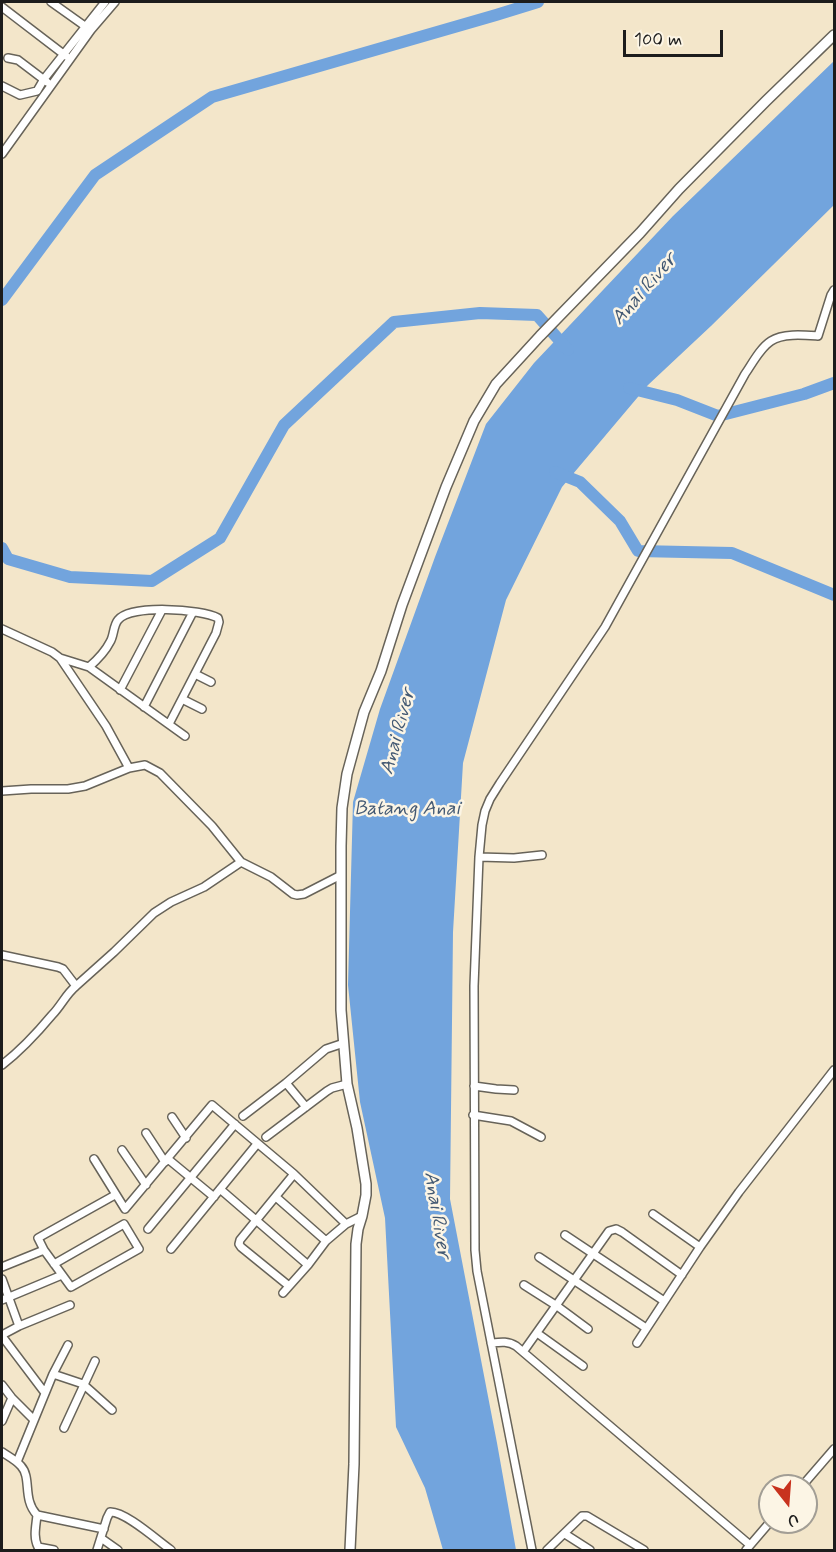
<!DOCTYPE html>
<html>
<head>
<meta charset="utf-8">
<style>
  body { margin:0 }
  #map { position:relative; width:836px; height:1552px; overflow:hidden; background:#f3e6ca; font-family:Mynerve,sans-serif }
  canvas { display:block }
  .frame { position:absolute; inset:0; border:3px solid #1c1c1c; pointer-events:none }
  .north { position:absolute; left:758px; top:1474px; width:60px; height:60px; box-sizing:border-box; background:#fcf5e5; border:2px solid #a29e95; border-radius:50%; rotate:163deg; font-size:16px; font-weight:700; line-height:24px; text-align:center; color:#1c1c1c }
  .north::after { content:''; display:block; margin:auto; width:21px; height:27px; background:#c8321e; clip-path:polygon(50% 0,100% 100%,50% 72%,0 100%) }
  .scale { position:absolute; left:623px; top:30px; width:100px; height:27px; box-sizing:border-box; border:3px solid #1c1c1c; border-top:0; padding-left:8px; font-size:18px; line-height:21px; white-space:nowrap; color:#1c1c1c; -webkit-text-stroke:4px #fcf5e5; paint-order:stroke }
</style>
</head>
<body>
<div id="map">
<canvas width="836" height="1552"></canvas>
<div class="frame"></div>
<div class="north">U</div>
<div class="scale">100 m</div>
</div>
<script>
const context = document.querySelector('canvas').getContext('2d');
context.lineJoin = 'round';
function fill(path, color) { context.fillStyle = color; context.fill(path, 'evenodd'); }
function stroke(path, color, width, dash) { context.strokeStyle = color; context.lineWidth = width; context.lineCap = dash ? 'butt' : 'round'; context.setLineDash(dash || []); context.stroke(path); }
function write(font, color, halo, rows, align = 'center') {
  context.font = font + ' Mynerve,sans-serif'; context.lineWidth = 5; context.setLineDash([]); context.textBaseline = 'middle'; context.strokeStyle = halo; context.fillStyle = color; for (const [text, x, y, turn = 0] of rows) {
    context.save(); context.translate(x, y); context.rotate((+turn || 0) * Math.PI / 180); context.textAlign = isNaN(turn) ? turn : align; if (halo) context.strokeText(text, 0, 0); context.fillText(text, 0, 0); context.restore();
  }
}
const water = new Path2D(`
  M834,61V205L711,326L648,385L562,487L506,600L463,763L453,932L450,1199L497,1443L516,1550H443L425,1488L396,1427L385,1218L360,1102L348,985L353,802L380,709L435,557L486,424L534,363L673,216Z`);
const river = new Path2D(`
  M2,300L95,175L212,97L496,15L538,2
  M629,388L677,400L718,416L804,394L834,383
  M555,472L580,482L620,521L638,551L732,553L834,595
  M2,548L8,559L70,577L152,581L220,538L284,425L394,322L480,313L537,315L568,350`);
const minor = new Path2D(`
  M51,2L89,29
  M2,7L66,56
  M8,58L18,60L47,82
  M2,86L20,95L37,91L44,79L105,2
  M2,154L91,30L115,2
  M2,629L52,652L60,658L106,726L129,768
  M60,658L89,667L185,736
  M89,667C97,660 105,652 110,642C114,636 113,626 118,620C131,604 201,609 218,618L219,622L216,633L169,724
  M195,674L211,682
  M120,690L162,610
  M182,699L202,709
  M144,707L193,612
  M2,791L31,789H68L85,786L129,768L145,765L160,773L212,826L241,862L271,877L293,894L297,895L304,894L341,875
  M479,857L514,858L542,855
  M2,955L58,967L63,969L76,986C66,994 61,1006 52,1015C37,1033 20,1051 2,1065
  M76,986L114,952L154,913L171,902L204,887L241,862
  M474,1086L496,1089L514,1090
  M306,1107L286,1083L326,1049L344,1043
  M473,1115L511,1121L541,1137
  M243,1116L286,1083
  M172,1117L186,1138
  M146,1133L165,1162
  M266,1137L327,1091L332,1088L347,1084
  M122,1150L146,1185
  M94,1159L125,1209L212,1105L294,1174L346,1224
  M168,1159L214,1197
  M220,1189L308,1265
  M276,1197L326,1241
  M653,1214L700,1247
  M148,1229L235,1124
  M565,1235L664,1301
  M171,1249L257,1144
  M44,1250L38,1238L115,1195
  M539,1257L646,1328
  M2,1267L44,1250L71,1287L139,1249L124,1224L54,1264
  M2,1279L19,1326
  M524,1285L557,1306L588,1329
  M289,1286L241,1247L239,1244L240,1240L294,1174
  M283,1293L308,1265L326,1241L346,1224L362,1216
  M2,1300L62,1275
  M537,1333L583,1366
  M2,1335L19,1326L70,1305
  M2,1336L45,1393
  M491,1343C501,1342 508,1341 516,1346L750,1545
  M637,1343L700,1247L739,1192L834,1070
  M523,1352L609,1231L616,1229L622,1232L682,1275
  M53,1374L83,1384L112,1410
  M2,1385L12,1398L34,1420
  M2,1421L12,1398
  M64,1428L95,1361
  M2,1452C8,1456 16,1460 21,1466C32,1478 22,1499 37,1515L104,1529
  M17,1462L53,1374L68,1345
  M802,1486L834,1449
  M37,1515C36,1526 33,1537 38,1547L54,1550
  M565,1534L590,1550
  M101,1538L118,1550
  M97,1550L107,1518L110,1512C125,1511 158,1541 171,1550
  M532,1550L477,1271L475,1250L474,986L479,857L482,825L485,811L490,799L500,783L605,627L745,374C752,364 760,348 771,341C783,333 804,335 818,336L831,295L834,290
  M547,1550L582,1516H587L644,1550
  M746,1550L770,1522`);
const tertiary = new Path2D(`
  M350,1550L354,1464L356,1244L358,1229L362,1216L366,1195V1184L357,1128L347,1084L341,1010V846L342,808L347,774L364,712L381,671L402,605L446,487L474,421L496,384L540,336L640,233L679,189L766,101L834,35`);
const waterNames = [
  ["Anai River",645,290,-49],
  ["Anai River",399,732,-75],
  ["Batang Anai",407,810],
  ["Anai River",436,1215,81]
];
fill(water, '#72a4dd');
stroke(river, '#72a4dd', 12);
stroke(minor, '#676359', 10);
stroke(tertiary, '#676359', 12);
stroke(minor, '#fff', 7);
stroke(tertiary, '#fff', 9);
write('italic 20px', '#435973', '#fcf5e5', waterNames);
</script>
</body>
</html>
